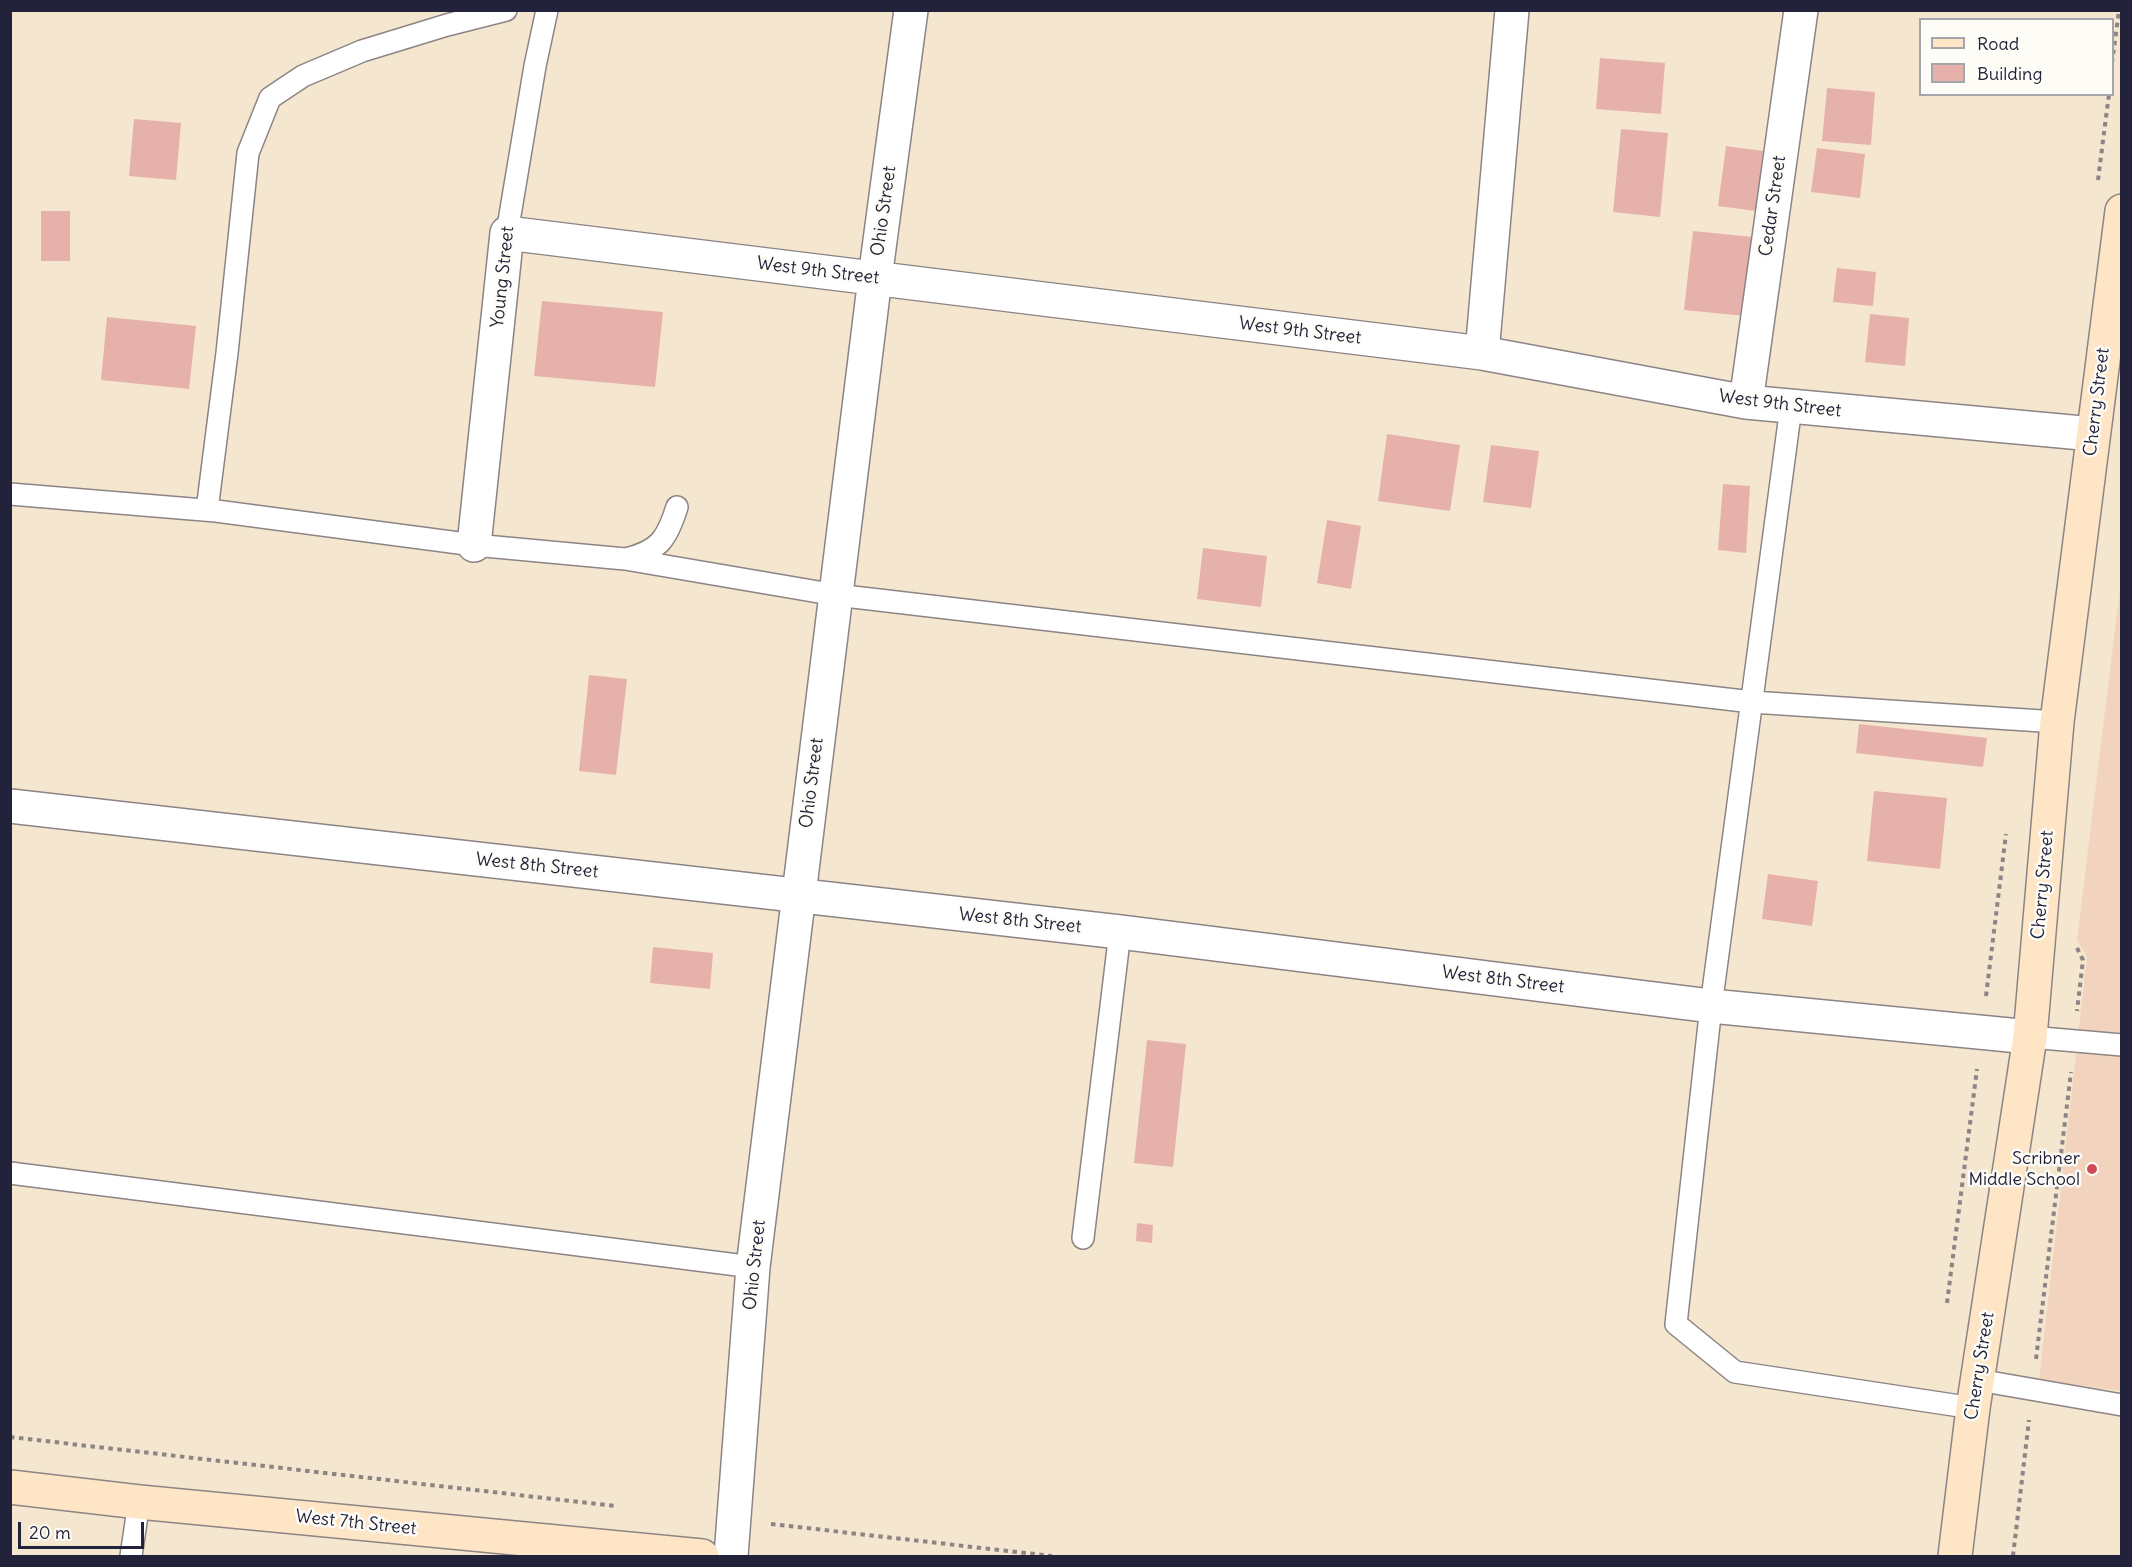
<!DOCTYPE html>
<html>
<head>
<meta charset="utf-8">
<style>
  body { margin:0 }
  #map { position:relative; width:2132px; height:1567px; overflow:hidden; background:#f5e6cf; font-family:Delius,sans-serif }
  canvas { display:block }
  .frame { position:absolute; inset:0; border:12px solid #22223b; pointer-events:none }
  .legend { position:absolute; left:1919px; top:18px; width:195px; height:78px; box-sizing:border-box; background:#fdfcf7; border:2px solid #a5a5ac; margin:0; padding:8px 10px; list-style:none; font-size:18px; color:#22223b }
  .legend li { display:flex; align-items:center; gap:12px; height:30px }
  .legend b { width:30px; border:2px solid #a5a5ac }
  .scale { position:absolute; left:18px; top:1522px; width:126px; height:27px; box-sizing:border-box; border:3px solid #22223b; border-top:0; padding-left:8px; font-size:18px; line-height:21px; white-space:nowrap; color:#22223b; -webkit-text-stroke:4px #fdfcf7; paint-order:stroke }
</style>
</head>
<body>
<div id="map">
<canvas width="2132" height="1567"></canvas>
<div class="frame"></div>
<ul class="legend">
<li><b style="height:8px;background:#fde5c5"></b>Road</li>
<li><b style="height:16px;background:#e7b1ab"></b>Building</li>
</ul>
<div class="scale">20 m</div>
</div>
<script>
const context = document.querySelector('canvas').getContext('2d');
context.lineJoin = 'round';
function fill(path, color) { context.fillStyle = color; context.fill(path, 'evenodd'); }
function stroke(path, color, width, dash) { context.strokeStyle = color; context.lineWidth = width; context.lineCap = dash ? 'butt' : 'round'; context.setLineDash(dash || []); context.stroke(path); }
function write(font, color, halo, rows, align = 'center') {
  context.font = font + ' Delius,sans-serif'; context.lineWidth = 5; context.setLineDash([]); context.textBaseline = 'middle'; context.strokeStyle = halo; context.fillStyle = color; for (const [text, x, y, turn = 0] of rows) {
    context.save(); context.translate(x, y); context.rotate((+turn || 0) * Math.PI / 180); context.textAlign = isNaN(turn) ? turn : align; if (halo) context.strokeText(text, 0, 0); context.fillText(text, 0, 0); context.restore();
  }
}
const built = new Path2D(`
  M2121,580V1391L2039,1380L2087,957L2077,940Z`);
const building = new Path2D(`
  M1600,58L1665,63L1661,114L1596,109Z
  M1827,88L1875,92L1871,145L1822,141Z
  M134,119L181,123L176,180L129,176Z
  M1621,129L1668,133L1660,217L1613,212Z
  M1726,146L1763,151L1756,211L1718,206Z
  M1817,148L1865,154L1860,198L1811,192Z
  M41,211H70V261H41Z
  M1693,231L1753,237L1745,316L1684,310Z
  M1837,268L1876,272L1873,306L1833,302Z
  M542,301L663,312L655,387L534,376Z
  M1870,314L1909,318L1905,366L1865,362Z
  M107,317L196,326L189,389L101,380Z
  M1387,434L1460,445L1450,511L1378,501Z
  M1491,445L1539,451L1531,508L1483,502Z
  M1723,484L1750,486L1746,553L1718,550Z
  M1327,520L1361,526L1351,589L1317,583Z
  M1203,548L1267,556L1261,607L1197,599Z
  M589,675L627,679L616,775L579,771Z
  M1859,724L1987,738L1983,767L1856,753Z
  M1874,791L1947,798L1940,869L1867,861Z
  M1768,874L1818,881L1812,926L1762,919Z
  M653,947L713,953L710,989L650,983Z
  M1147,1040L1186,1044L1173,1167L1134,1163Z
  M1137,1223L1153,1225L1152,1243L1136,1241Z`);
const path = new Path2D(`
  M2112,63L2119,10
  M2098,180L2109,94
  M2077,948L2083,960L2077,1011
  M1986,996L2006,834
  M1947,1303L1977,1069
  M2036,1359L2071,1072
  M10,1437L615,1506
  M771,1524L1052,1556
  M2013,1556L2029,1420`);
const lane = new Path2D(`
  M507,233L535,66L547,10
  M1791,407L1711,1006L1676,1324L1735,1372L1973,1408
  M10,494L216,511L474,545L625,559L836,595L1752,702L2057,722
  M207,510L227,353L248,153L270,98L303,76L362,51L447,25L506,10
  M626,559C659,551 667,539 677,507
  M2030,1037L2122,1045
  M10,1173L753,1267
  M1083,1238L1120,932
  M1978,1380L2122,1405
  M131,1556L139,1502`);
const street = new Path2D(`
  M1482,353L1512,10
  M1746,402L1801,10
  M474,545L507,233L1482,353L1746,402L2093,434
  M10,806L1120,932L1711,1006L2030,1037
  M731,1556L753,1267L875,278L911,10`);
const secondary = new Path2D(`
  M10,1487L139,1502L702,1556
  M1955,1556L1973,1408L2030,1037L2057,722L2122,211`);
const markers = [
  [2092,1169,6,"#d1495b"]
];
const streetNames = [
  ["Cedar Street",1773,206,-82],
  ["Ohio Street",884,211,-82],
  ["West 9th Street",818,271,7],
  ["Young Street",503,277,-84],
  ["West 9th Street",1300,331,7],
  ["Cherry Street",2097,402,-83],
  ["West 9th Street",1780,404,7],
  ["Ohio Street",812,783,-83],
  ["West 8th Street",537,866,6],
  ["Cherry Street",2043,885,-85],
  ["West 8th Street",1020,921,6],
  ["West 8th Street",1503,980,7],
  ["Ohio Street",755,1265,-84],
  ["Cherry Street",1980,1366,-81],
  ["West 7th Street",356,1523,6]
];
const poiNames = [
  ["Scribner",2080,1159],
  ["Middle School",2080,1180]
];
fill(built, '#f2d4be');
fill(building, '#e7b1ab');
stroke(lane, '#8c8485', 24);
stroke(street, '#8c8485', 36);
stroke(secondary, '#8c8485', 36);
stroke(path, '#8c8485', 4, [4.5, 4.5]);
stroke(lane, '#fff', 21);
stroke(street, '#fff', 33);
stroke(secondary, '#fde5c5', 33);
for (const [x, y, r, color] of markers) { const dot = new Path2D(); dot.arc(x, y, r, 0, 2 * Math.PI); context.fillStyle = color; context.fill(dot); stroke(dot, '#fdfcf7', 2); }
write('18px', '#22223b', '#fdfcf7', streetNames);
write('18px', '#22223b', '#fdfcf7', poiNames, 'right');
</script>
</body>
</html>
